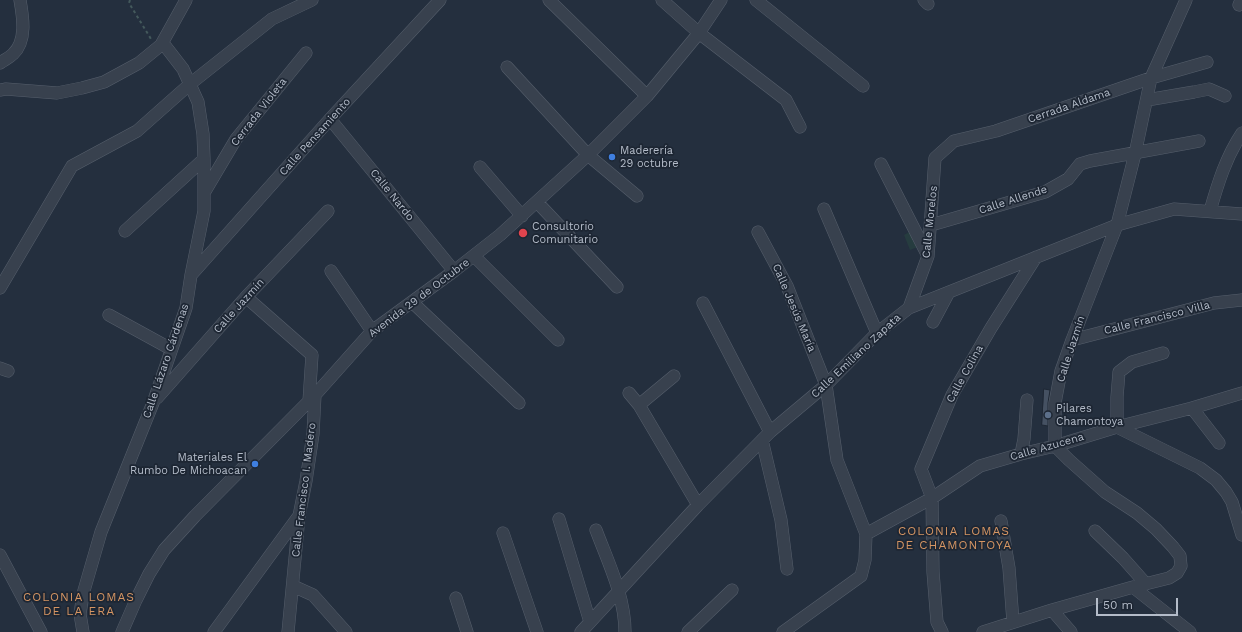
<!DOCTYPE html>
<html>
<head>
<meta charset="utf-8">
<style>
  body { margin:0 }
  #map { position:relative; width:1242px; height:632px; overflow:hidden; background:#242f3e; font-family:"Work Sans",sans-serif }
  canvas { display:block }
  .scale { position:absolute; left:1096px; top:598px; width:82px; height:18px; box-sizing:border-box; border:2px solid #b4bcc9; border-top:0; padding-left:5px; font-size:12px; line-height:14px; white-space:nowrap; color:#b4bcc9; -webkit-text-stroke:3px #1d2633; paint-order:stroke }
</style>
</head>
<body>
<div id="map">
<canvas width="1242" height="632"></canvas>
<div class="scale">50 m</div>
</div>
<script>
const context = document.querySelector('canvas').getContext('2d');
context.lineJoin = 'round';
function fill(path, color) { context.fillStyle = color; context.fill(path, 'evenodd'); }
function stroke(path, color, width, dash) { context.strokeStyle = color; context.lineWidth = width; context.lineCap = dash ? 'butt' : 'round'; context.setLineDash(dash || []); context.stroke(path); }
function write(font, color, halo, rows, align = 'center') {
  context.font = font + ' "Work Sans",sans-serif'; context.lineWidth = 3.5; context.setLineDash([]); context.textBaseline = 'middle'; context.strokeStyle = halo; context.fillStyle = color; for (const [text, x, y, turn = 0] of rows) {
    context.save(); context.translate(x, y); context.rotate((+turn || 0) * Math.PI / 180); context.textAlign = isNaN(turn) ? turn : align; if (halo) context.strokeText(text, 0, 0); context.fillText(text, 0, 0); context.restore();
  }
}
const green = new Path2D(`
  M913,230L920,246L910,250L904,235Z`);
const building = new Path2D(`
  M1044,389L1050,390L1048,403V426L1042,425Z`);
const path = new Path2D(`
  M130,0L129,3L151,39`);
const minor = new Path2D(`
  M549,0L647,96
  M662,0L699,33L786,100L800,127
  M756,0L863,86
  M924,0L928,4
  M1239,5L1241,0
  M0,63C4,60 9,58 13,54C27,41 23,17 20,0
  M507,67L588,155L637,196
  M0,90L6,89L57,93L82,88L104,82L139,63L161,45L186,0
  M1147,100L1194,92L1209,89L1225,96
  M330,119L454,271
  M881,164L928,256
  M480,167L522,216
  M204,193L236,139L306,53
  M537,202L617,287
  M824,209L877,333
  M1210,211C1218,183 1226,157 1242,133
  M931,225L1045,192L1068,179L1080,164L1090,161L1199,141
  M125,231L204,159
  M758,232L787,286L826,385L837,460L866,534L865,560L861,576L783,632
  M474,256L558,340
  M331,271L372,331
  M192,274L330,119L440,0
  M0,288L72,166L137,131L190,84L272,19L312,0
  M246,297L312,355L309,401
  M412,302L519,403
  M703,303L770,432
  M909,308L928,256L935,158L954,141L996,131L1151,78L1207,62
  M109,315L171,349
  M933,322L949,292
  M1072,340L1214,303L1242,300
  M1163,353L1132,362L1119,372L1117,397V427L1200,468L1216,480L1226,492L1232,502L1242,535
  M0,368L8,371
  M629,393L639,405L698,505
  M157,398L246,297L328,211
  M639,405L674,376
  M1192,408L1219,443
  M762,440L781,520L787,569
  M1021,454L1024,439L1027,400
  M559,519L590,622
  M1001,521L1009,568L1013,622
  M596,530C608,562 625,596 625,632
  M1095,531L1123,558L1146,584
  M503,533L537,632
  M866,534L932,498L980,466L1021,454L1055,446L1117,427L1192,408L1242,393
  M0,555L41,632
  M293,586L313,595L346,632
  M1133,587L1190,632
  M456,598L467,632
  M1052,610L1071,632
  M83,632L80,614L83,594L101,532L153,403L186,308L191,275L204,211V159L203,134L198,102L183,69L166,47L161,45
  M122,632L136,600L149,574L164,550L195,516L315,395L372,331L454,271L500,235L588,155L647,96L699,33L721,0
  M214,632L298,517
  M288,632L299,516L306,481L313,434L315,395
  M581,632L698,505L770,432L826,385L877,333L909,308L1117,225L1174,209L1242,214
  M688,632L732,590
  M942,632L937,622L933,572L932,498L921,469L952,395L991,328L1036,257
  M983,632L1052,610L1133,587L1169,578L1177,573L1181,566L1180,556L1173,547L1156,529L1137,513L1105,492L1069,460L1055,446V403L1061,371L1072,340L1117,225L1135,154L1151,78L1186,0`);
const markers = [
  [612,157,4,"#3f7fe0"],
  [523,233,5,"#e0444e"],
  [1048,415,4,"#5c6f8a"],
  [255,464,4,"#3f7fe0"]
];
const streetNames = [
  ["Cerrada Aldama",1069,106,-19],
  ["Cerrada Violeta",259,112,-52],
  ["Calle Pensamiento",315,137,-48],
  ["Calle Nardo",392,195,51],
  ["Calle Allende",1013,200,-18],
  ["Calle Morelos",930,222,-84],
  ["Avenida 29 de Octubre",419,298,-37],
  ["Calle Jazmín",239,306,-48],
  ["Calle Jesús María",794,308,67],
  ["Calle Francisco Villa",1157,318,-14],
  ["Calle Jazmín",1071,349,-72],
  ["Calle Emiliano Zapata",856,356,-43],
  ["Calle Lázaro Cárdenas",166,361,-71],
  ["Calle Colina",965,374,-61],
  ["Calle Azucena",1047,447,-16],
  ["Calle Francisco I. Madero",304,490,-83]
];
const poiNames = [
  ["Maderería",620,151],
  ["29 octubre",620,164],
  ["Consultorio",532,227],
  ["Comunitario",532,240],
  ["Pilares",1056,409],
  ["Chamontoya",1056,422],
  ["Materiales El",247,458,"right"],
  ["Rumbo De Michoacan",247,471,"right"]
];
const neighbourhoodNames = [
  ["COLONIA LOMAS",954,531],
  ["DE CHAMONTOYA",954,545],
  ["COLONIA LOMAS",79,597],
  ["DE LA ERA",79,611]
];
fill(green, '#263c3f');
fill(building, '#455162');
stroke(building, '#1f2835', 1);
stroke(minor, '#565f6c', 13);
stroke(path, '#44595c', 2, [3, 3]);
stroke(minor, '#38414e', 12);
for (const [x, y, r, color] of markers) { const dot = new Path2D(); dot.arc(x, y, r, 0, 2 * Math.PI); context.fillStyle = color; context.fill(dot); stroke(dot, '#1d2633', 1.5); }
write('11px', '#b4bcc9', '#1d2633', streetNames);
write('11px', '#b4bcc9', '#1d2633', poiNames, 'left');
context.letterSpacing = '1px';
write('12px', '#d59563', '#1d2633', neighbourhoodNames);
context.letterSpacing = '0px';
</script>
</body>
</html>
